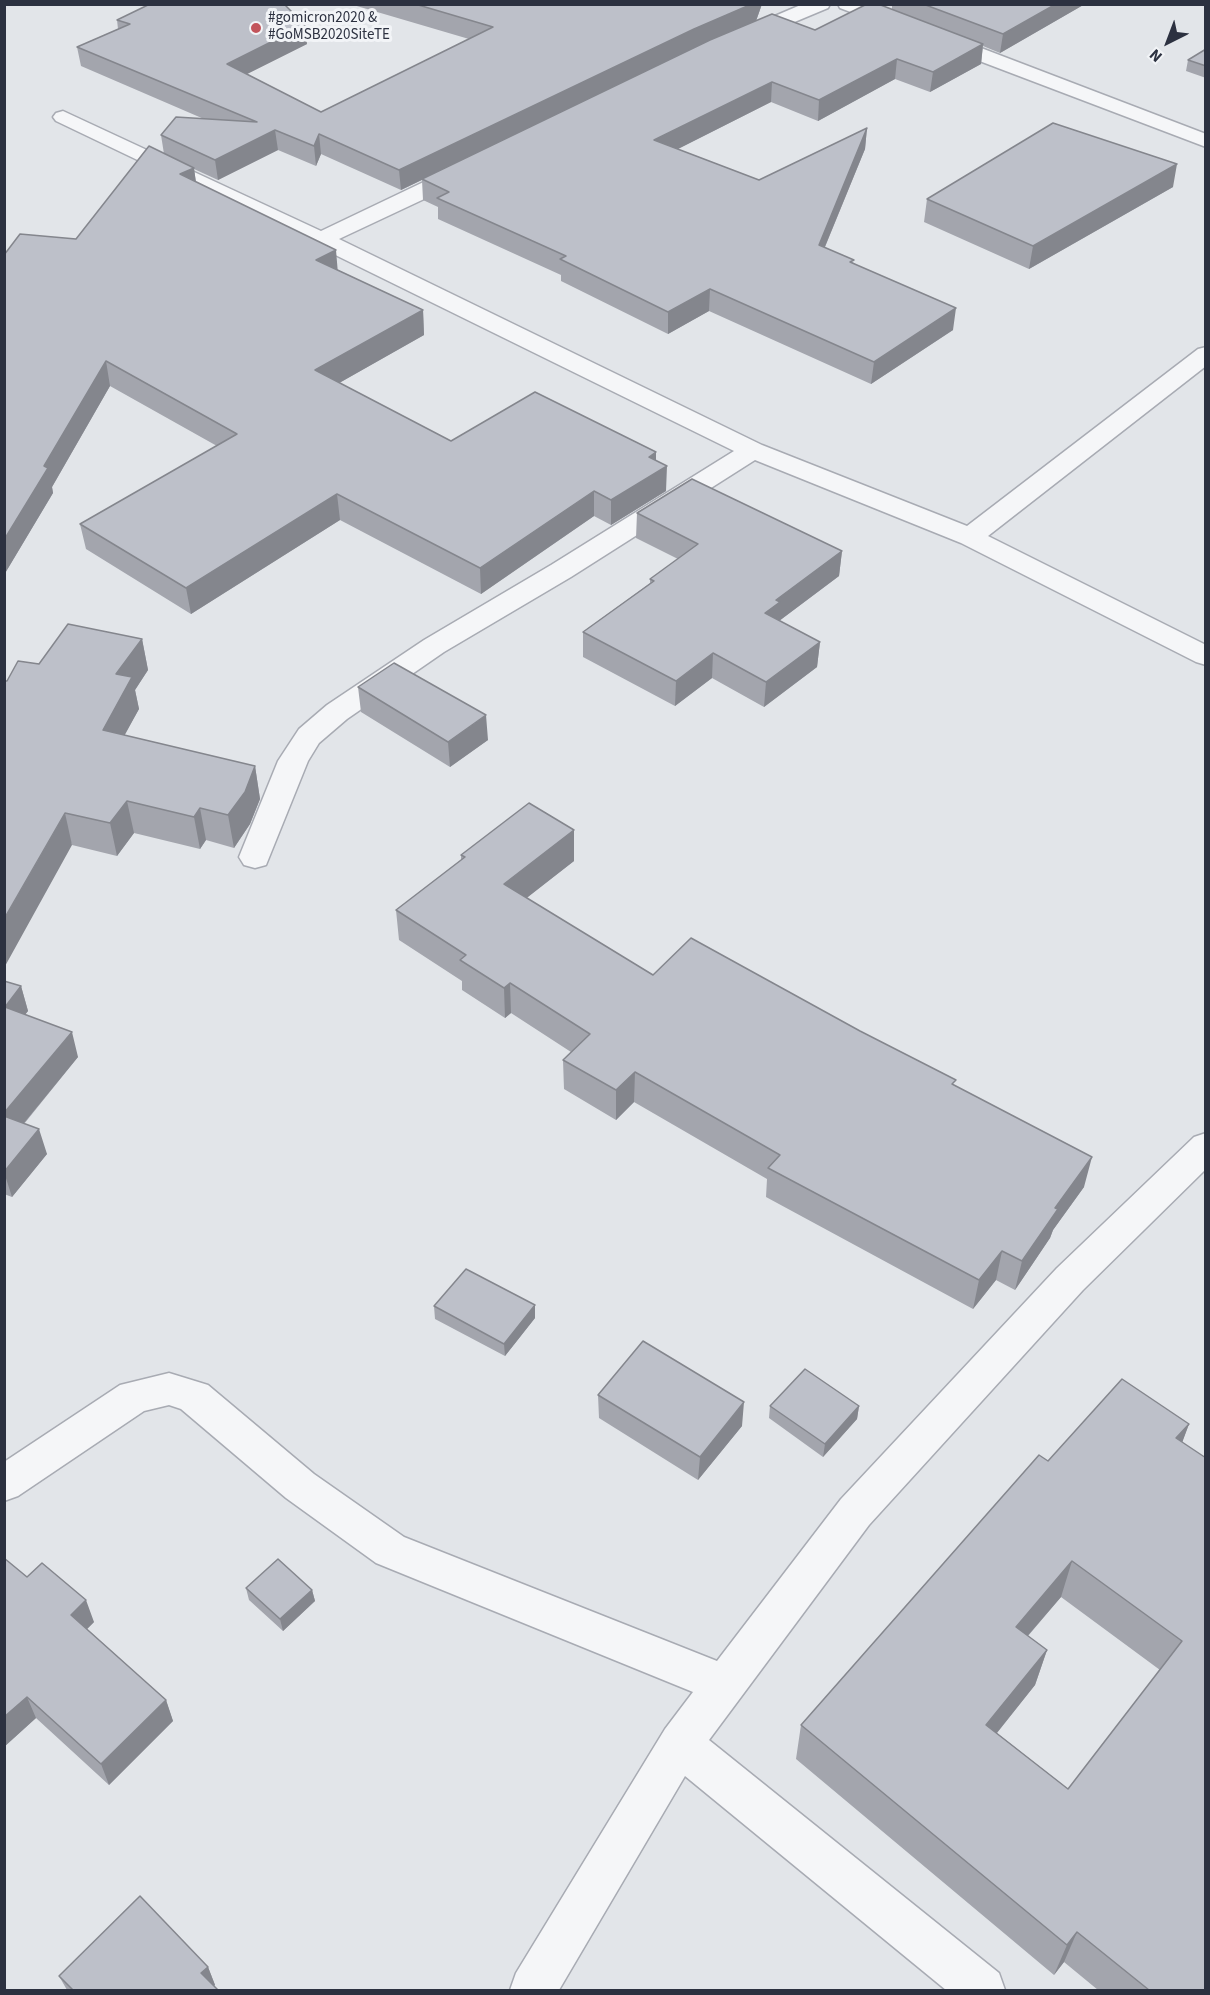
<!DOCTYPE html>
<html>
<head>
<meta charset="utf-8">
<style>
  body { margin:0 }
  #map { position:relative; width:1210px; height:1995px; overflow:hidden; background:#e2e5e9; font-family:"Source Sans 3",sans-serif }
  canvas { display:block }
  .frame { position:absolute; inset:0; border:6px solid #2c3140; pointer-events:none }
  .north { position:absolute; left:1138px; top:12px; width:60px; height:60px; -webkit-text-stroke:4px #f2f4f7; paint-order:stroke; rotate:222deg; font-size:16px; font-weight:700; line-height:24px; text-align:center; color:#2c3140 }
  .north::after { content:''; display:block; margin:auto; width:21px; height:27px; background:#2c3140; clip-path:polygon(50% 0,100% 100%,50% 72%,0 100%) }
</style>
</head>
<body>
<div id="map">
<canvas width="1210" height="1995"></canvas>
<div class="frame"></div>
<div class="north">N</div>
</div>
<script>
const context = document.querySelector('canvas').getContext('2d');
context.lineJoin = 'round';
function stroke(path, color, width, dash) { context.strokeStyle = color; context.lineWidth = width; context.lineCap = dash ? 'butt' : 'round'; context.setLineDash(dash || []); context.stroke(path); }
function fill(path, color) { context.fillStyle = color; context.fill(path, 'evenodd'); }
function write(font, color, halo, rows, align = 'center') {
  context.font = font + ' "Source Sans 3",sans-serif'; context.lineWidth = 6; context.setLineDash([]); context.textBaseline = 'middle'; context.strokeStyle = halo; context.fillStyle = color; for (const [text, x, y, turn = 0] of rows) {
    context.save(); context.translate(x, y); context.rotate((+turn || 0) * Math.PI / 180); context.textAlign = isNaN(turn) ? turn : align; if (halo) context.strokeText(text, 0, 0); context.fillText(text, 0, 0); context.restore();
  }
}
const street = new Path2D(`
  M803,4H830L828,8L749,41H735L732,37L735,33Z
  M838,4H866L1206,134V147L840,8Z
  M63,111L321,231L455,167L463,166L471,167L474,172L471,177L339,239L762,445L967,526L1198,349L1206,347V366L988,536L1206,645V665L1196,662L961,543L755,460L571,577L444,652L347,719L319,743L308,761L266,865L255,868L244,865L239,857L278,761L299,729L327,705L424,640L551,565L734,451L313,244L56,121L53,117L56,113Z
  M1206,1133V1169L1083,1290L869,1525L709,1740L999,1973L1005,1990H946L685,1776L559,1990H510L516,1973L665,1729L693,1692L376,1563L286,1498L181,1409L169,1405L144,1411L18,1496L4,1501V1462L120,1385L169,1373L208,1385L314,1474L404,1537L717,1661L841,1499L1057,1268L1194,1137Z`);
const wall = new Path2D(`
  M350,4H762L756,21L815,30L892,9V4H1085L1000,53L983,46L981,64L930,92L895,79L818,121L771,102L678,149L759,180L867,128L865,149L825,247L854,263L953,330L871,384L709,311L668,334L561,281V275L438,219V207L423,200L422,180L401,190L321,154L316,166L278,150L218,180L194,169L196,182L338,270L423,310L424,335L339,383L451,441L656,461L666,491L611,525L594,516L481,594L340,520L191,614L86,549L80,524L217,446L110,386L52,487L53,493L4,575V255L76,239L164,154L161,135L204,119L81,66L77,47L118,29L117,20L307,44L247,74L321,112L469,39Z
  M1206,49V78L1186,71L1188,60Z
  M1173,187L1029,269L924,222L927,199Z
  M637,513L842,551L839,576L779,621L820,642L817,667L764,707L712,678L675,706L583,657V632L650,583V579L678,559L636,538Z
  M142,639L148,670L135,690L139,709L124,735L255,766L260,799L250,824L234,848L206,840L200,849L134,833L117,856L72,845L7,681Z
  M358,687L488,740L450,767L361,712Z
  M574,830V861L526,898L653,975L955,1086L1084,1187L1053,1230L1050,1238L1015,1290L996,1280L973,1309L766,1197L767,1179L634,1102L616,1120L564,1089L563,1060L571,1052L511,1013L505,1018L462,990V981L399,940L396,910L461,860V855Z
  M4,981L21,986L28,1011L25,1014L78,1057L24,1124L47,1154L12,1197L4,1194Z
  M434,1306L535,1318L505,1356L435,1319Z
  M598,1395L742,1426L698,1480L599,1418Z
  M770,1406H859L857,1419L823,1457L769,1418Z
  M1189,1424L1182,1442L1206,1990H1098L1064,1962L1054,1975L796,1759L801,1725L1048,1461ZM1061,1597L1160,1670L1068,1789L997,1733L1035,1685L1047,1650L1028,1636Z
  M4,1558L27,1577L94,1622L87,1629L166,1700L173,1721L109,1785L36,1718L4,1747Z
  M246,1588L312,1590L315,1601L283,1631L249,1600Z
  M208,1967L215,1985L214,1986L218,1990H67L59,1976Z`);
const shadedWall = new Path2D(`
  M752,4H762L756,21L693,48L401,190L399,170L694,29Z
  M1056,4H1085L1000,53L1003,34Z
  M305,25L307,44L229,83L227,64Z
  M983,44L981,64L930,92L933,72Z
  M897,59L895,79L818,121L819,100Z
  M772,82L771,102L654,161V140Z
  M867,128L865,149L817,266L819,245Z
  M275,130L278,150L218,180L215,160Z
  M319,134L321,154L316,166L314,146Z
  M1177,164L1173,187L1029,269L1033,246Z
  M194,168L197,191L180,174Z
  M336,250L338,274L316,260Z
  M710,289L709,311L668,334V312Z
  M956,308L953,330L871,384L874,362Z
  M423,310L424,335L318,395L315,370Z
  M106,361L110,386L52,487L53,493L4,575V540L44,466Z
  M656,452V472L667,466L666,491L611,525V500L649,457Z
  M594,491V516L481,594L480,568Z
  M337,494L340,520L191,614L186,588Z
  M842,551L839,576L779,621L765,613L776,600Z
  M142,639L148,670L135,690L139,709L110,762L103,730L116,674Z
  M820,642L817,667L764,707L766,682Z
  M713,653L712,678L675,706L676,681Z
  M486,715L488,740L450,767L448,742Z
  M255,766L260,799L250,824L234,848L228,815Z
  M127,801L134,833L117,856L110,823Z
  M200,808L206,840L200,849L194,817Z
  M65,813L72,845L4,968V919Z
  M574,830V861L505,915L504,884Z
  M510,983L511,1013L505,1018L504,988Z
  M21,986L28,1011L12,1032L5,1007Z
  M72,1032L78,1057L10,1140L4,1123V1113Z
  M635,1072L634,1102L616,1120V1090Z
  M39,1129L47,1154L12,1197L4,1172Z
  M1092,1157L1084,1187L1053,1230L1050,1238L1015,1290L1022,1261L1055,1208Z
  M1002,1251L996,1280L973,1309L979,1280Z
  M535,1305V1318L505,1356L504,1344Z
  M744,1402L742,1426L698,1480L700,1457Z
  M859,1406L857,1419L823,1457L825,1444Z
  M1189,1424L1175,1462L1176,1438Z
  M1072,1561L1061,1597L1005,1662L1016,1627Z
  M312,1590L315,1601L283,1631L280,1619Z
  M86,1600L94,1622L79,1637L71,1615Z
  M1047,1650L1035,1685L976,1759L986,1725Z
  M27,1697L36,1718L4,1747V1717Z
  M166,1700L173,1721L109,1785L101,1764Z
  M1077,1932L1064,1962L1054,1975L1067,1945Z
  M208,1967L215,1985L209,1990L201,1973Z`);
const building = new Path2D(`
  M150,4H284L305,25L227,64L321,112L493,27L415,4H752L694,29L399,170L319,134L314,146L275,130L215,160L161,135L176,117L257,122L77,47L130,24L117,20Z
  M867,4H878L983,44L933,72L897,59L819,100L772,82L654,140L759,180L867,128L819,245L854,260L850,262L956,308L874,362L710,289L668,312L560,259L566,256L437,198L449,192L422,179L710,40L772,14L815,30Z
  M923,4H1056L1003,34Z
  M1206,49V66L1188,60Z
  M1053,123L1177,164L1033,246L927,199Z
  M149,146L194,168L180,174L336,250L316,260L423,310L315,370L451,441L535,392L656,452L649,457L667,466L611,500L594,491L480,568L337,494L186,588L80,524L237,434L106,361L44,466L48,468L4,540V255L20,234L76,239Z
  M692,479L842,551L776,600L780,602L765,613L820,642L766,682L713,653L676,681L583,632L654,581L650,579L698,544L637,513Z
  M68,624L142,639L116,674L132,677L103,730L255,766L245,792L228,815L200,808L194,817L127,801L110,823L65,813L4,919V681H7L18,661L39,664Z
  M394,663L486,715L448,742L358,687Z
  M529,803L574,830L504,884L653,975L691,938L860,1031L956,1080L952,1084L1092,1157L1055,1208L1058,1209L1022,1261L1002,1251L979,1280L768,1168L780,1155L635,1072L616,1090L563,1060L590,1034L510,983L504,988L460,960L466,955L396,910L465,857L461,855Z
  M4,981L21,986L5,1007L72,1032L4,1113Z
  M4,1116L39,1129L4,1172Z
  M466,1269L535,1305L504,1344L434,1306Z
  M643,1341L744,1402L700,1457L598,1395Z
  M805,1369L859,1406L825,1444L770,1406Z
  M1122,1379L1189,1424L1176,1438L1206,1458V1990H1149L1077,1932L1067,1945L801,1725L1039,1455L1048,1461ZM1072,1561L1182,1641L1068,1789L986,1725L1047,1650L1016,1627Z
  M4,1558L27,1577L42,1563L86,1600L71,1615L166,1700L101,1764L27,1697L4,1717Z
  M278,1559L312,1590L280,1619L246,1588Z
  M140,1896L208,1967L201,1973L218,1990H73L59,1976Z`);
const markers = [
  [256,28,6,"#c2545b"]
];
const farPoinames = [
  ["#gomicron2020 &",268,19],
  ["#GoMSB2020SiteTE",268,36]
];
stroke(street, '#a8abb3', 3);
fill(street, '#f5f6f8');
fill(wall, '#a3a5ad');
fill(shadedWall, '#84868d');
fill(building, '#bdc0c9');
stroke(building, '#84868d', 1.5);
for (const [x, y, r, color] of markers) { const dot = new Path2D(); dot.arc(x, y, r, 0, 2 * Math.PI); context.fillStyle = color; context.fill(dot); stroke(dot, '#f2f4f7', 2); }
write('15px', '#2c3140', '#f2f4f7', farPoinames, 'left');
</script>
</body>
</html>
